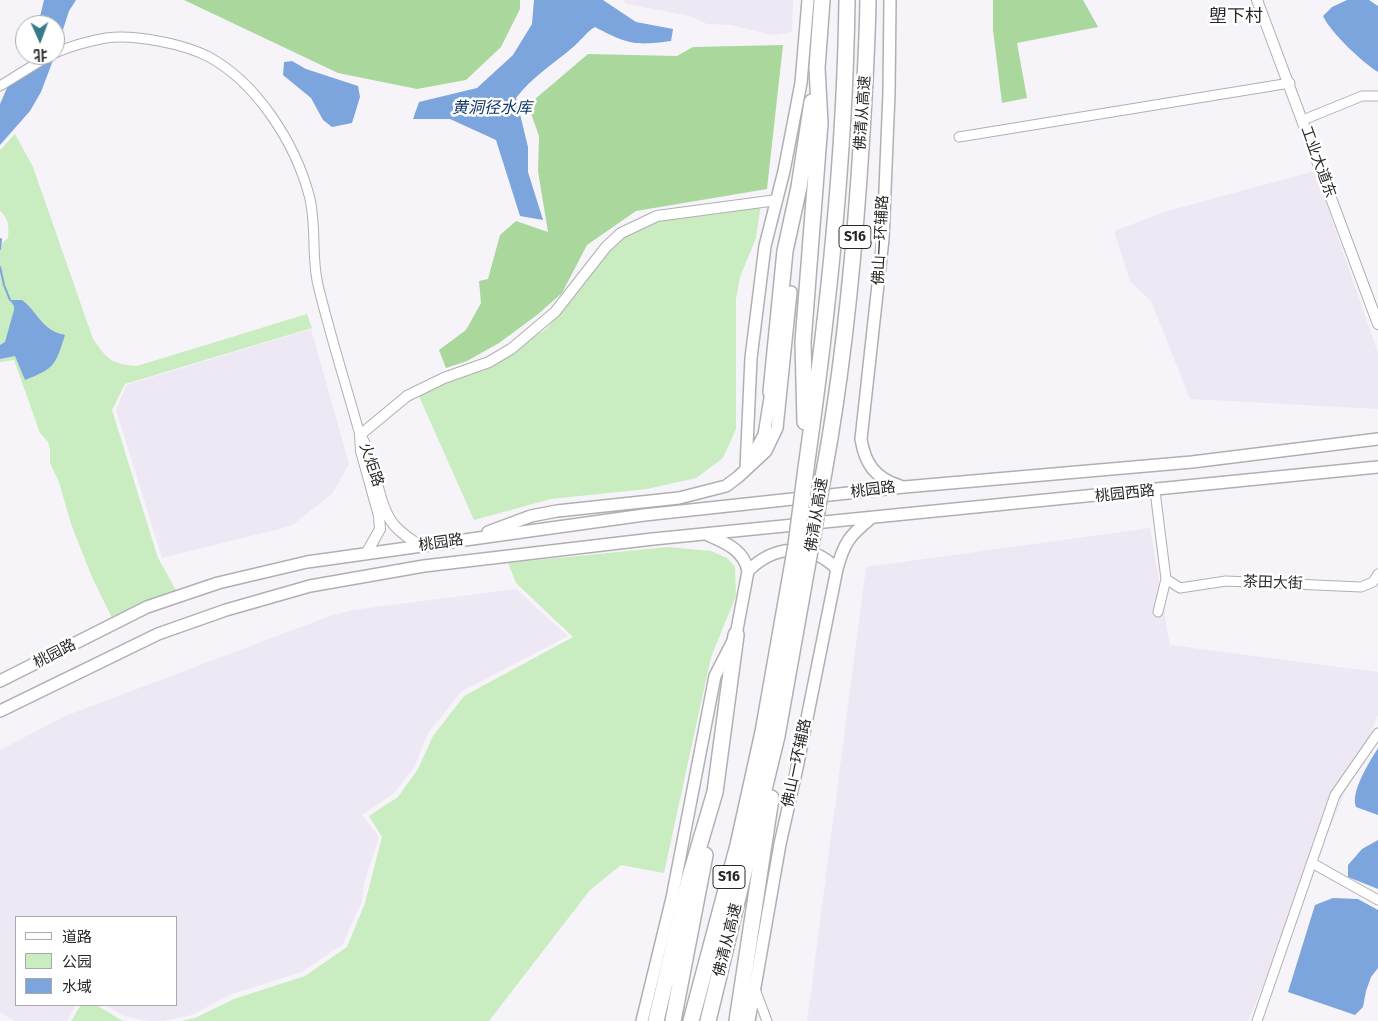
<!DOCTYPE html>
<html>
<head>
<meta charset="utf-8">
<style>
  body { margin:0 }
  #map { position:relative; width:1378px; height:1021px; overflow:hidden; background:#f7f4f9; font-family:"Fira Sans","Noto Sans SC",sans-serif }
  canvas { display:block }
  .legend { position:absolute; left:15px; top:916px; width:162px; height:90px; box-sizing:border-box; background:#fff; border:1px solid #a9a9a9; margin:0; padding:6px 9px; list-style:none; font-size:15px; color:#292829 }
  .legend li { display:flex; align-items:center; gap:10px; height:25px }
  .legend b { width:25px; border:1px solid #a9a9a9 }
  .north { position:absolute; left:15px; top:15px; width:50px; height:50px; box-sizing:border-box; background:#fff; border:1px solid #a9a9a9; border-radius:50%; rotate:178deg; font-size:14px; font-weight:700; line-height:20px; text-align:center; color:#292829 }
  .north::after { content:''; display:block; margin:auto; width:18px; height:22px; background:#357a89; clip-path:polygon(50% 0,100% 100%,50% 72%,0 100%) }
</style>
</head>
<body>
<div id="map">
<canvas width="1378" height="1021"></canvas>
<ul class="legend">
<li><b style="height:6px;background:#fff"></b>道路</li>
<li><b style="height:14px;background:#c9ecc0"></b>公园</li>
<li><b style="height:14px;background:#7ca5dd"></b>水域</li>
</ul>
<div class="north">北</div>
</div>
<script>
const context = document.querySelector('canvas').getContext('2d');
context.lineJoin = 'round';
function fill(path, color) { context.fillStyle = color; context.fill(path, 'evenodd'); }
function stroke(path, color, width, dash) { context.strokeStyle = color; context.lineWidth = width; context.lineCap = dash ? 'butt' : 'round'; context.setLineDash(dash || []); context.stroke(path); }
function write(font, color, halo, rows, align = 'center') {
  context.font = font + ' "Fira Sans","Noto Sans SC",sans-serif'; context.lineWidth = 5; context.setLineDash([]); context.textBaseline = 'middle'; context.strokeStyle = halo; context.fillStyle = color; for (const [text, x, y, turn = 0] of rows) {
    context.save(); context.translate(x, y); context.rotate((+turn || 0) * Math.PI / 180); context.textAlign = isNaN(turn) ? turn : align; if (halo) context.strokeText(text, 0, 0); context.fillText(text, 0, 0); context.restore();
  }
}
const built = new Path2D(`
  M623,0H793L792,32L772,35L731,25L707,24L690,16L627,4Z
  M1315,171L1378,353V409L1190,399L1151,301L1130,281L1114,231L1167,211Z
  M311,329L349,464L332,494L291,526L162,558L116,410L126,385Z
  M1150,528L1170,645L1378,672V715L1248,1021H807L866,567Z
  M516,589L568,636L461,692L428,733L414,768L394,793L362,815L379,837L364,883L362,901L343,944L302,972L232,994L192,1015L163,1021H149L124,1016L105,1005H176V917H16V1005H76L67,1021H14L0,1012V750L65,716L330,616L352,610Z`);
const green = new Path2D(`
  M15,134L33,167L93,339C108,360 111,364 137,366L307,314L312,328L125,384L112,410L158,558L177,592L112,618L92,577L71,524L59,482L50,463V449L48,442L40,433L14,360L0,362V245L8,238C9,227 9,218 0,211V150Z
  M761,203L756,238L740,277L736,299V429L723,458L696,478L647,489L551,499L474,520L418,394L507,355L546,329L620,238L658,218Z
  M668,547L711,551L727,558L735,567L736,596L711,657L664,873L621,865L590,890L489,1021H181L195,1018L234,999L305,976L347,947L365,903L382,837L369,816L398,797L418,769L433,736L464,696L573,637L516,583L508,563Z
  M81,1005H96L123,1021H71Z`);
const forest = new Path2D(`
  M184,0H520V9L501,47L466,80L417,89L338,73Z
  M993,0H1083L1098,27L1017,43L1027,98L1002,103L993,30Z
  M783,45L767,189L636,211L587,245L562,293L537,315L499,343L467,361L446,368L439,350L466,330L481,303L479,281L488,279L500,235L516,221L548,232L538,171L539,136L528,105L588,54L677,56L693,47Z`);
const water = new Path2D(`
  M44,0H76L69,11L55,54V25H38Z
  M534,0H603L636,22L673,29L671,41C635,46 627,44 595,27C585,33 581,41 572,48C552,65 532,77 516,98L528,147V172L543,220L520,216L496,140L450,119H413L419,102L477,88L513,55L532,24Z
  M1347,0H1369L1378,6V72C1362,62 1331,33 1323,16L1332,7Z
  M36,55H55L41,92L30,111L0,145V104L10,81Z
  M292,61L306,69L358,86L360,97L352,123L332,127L323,120L311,98L283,75L284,62Z
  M10,300H22C38,312 42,331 65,335C55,366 55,368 25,380L15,356L0,359V345L5,342L14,310V306Z
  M1378,748V815L1356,807C1350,792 1370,761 1378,748Z
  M1378,840V889L1348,877V865L1362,849Z
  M1333,898L1358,899L1378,910V968L1371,977L1366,991L1363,1007L1355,1015L1288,992L1315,905Z`);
const stream = new Path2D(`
  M0,249L1,239
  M0,267L4,285L10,300`);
const minor = new Path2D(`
  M55,53C71,46 89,41 106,38C133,34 185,44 209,57C257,83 295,143 309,195C317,224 311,256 318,285C330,335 346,385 360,435
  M0,86L50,55
  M1303,120L1362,96H1378
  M959,137L1290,83
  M1155,491L1166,579L1158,612
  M1166,579L1180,588L1226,581L1361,587L1373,582L1378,574
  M1312,863L1378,900
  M755,989L767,1021
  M1257,1021L1335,795L1378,733`);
const tertiary = new Path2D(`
  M1257,0L1378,324
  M360,435L407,396L444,378L489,362L511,349L555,312L606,247L621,233L657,216L777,200
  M366,554L380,529L379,516L361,451L360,435C376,460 377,507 395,526C402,534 412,540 420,546`);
const secondary = new Path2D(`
  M890,0L889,93L883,239L861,439C865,464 875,478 900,486
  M749,462L764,435L771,392
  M746,468L751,358L765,246L784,171L801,83L808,0
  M488,532L531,516L557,511L679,498L726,486L738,477L766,451L777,428L791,292
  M748,571C774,545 810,542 837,569
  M0,681L147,607L218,583L307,562L644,515L904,487L1192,462L1378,439
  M0,711L158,634L226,610L310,586L424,566L653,539L1378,467
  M642,1021L672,898L715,676L736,635L748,571C744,550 726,543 708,535
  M749,1021L780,844L797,768L837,569C844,543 849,536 870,519`);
const motorway = new Path2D(`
  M771,392L785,251L799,187L812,102
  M805,422L803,342L820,123L817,68L822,0
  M806,468C828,313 845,157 847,0
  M824,472C842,375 852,277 859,178C863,119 867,60 868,0
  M656,1021L689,880L715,792L736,635
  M673,1021L705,855
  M691,1021L738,845L763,732
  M708,1021L777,736
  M737,1021L771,798`);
const motorwayBridge = new Path2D(`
  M763,732L796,545L806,468
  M777,736L824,472`);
const shields = [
  [855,237,32],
  [729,877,32]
];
const shieldNames = [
  ["S16",855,237],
  ["S16",729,877]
];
const streetNames = [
  ["佛清从高速",863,113,-86],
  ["工业大道东",1318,162,70],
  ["佛山一环辅路",881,240,-87],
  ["火炬路",371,465,71],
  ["桃园路",873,490,-7],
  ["桃园西路",1125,494,-6],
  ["佛清从高速",817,515,-81],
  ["桃园路",441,543,-8],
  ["茶田大街",1273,583,2],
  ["桃园路",55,654,-27],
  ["佛山一环辅路",797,763,-78],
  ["佛清从高速",728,940,-76]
];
const waterNames = [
  ["黄洞径水库",492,109]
];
const quarterNames = [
  ["塱下村",1236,17]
];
fill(built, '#eee8f4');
fill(green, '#c9ecc0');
fill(forest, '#a9d79c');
fill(water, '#7ca5dd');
stroke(stream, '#7ca5dd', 2);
stroke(minor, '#b1afb3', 11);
stroke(tertiary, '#b1afb3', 12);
stroke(secondary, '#b1afb3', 14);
stroke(motorway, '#b1afb3', 18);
stroke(minor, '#fff', 9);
stroke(tertiary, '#fff', 10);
stroke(secondary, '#fff', 11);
stroke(motorway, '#fff', 15);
stroke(motorwayBridge, '#b1afb3', 18, []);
stroke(motorwayBridge, '#fff', 15);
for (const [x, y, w] of shields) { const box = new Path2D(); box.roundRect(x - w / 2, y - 11.5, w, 23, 4); context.fillStyle = '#fff'; context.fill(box); stroke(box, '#292829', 1); }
write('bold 14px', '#292829', null, shieldNames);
write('15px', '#292829', '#fff', streetNames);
write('italic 16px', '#0c3467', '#fff', waterNames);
write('18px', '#292829', '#fff', quarterNames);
</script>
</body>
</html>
